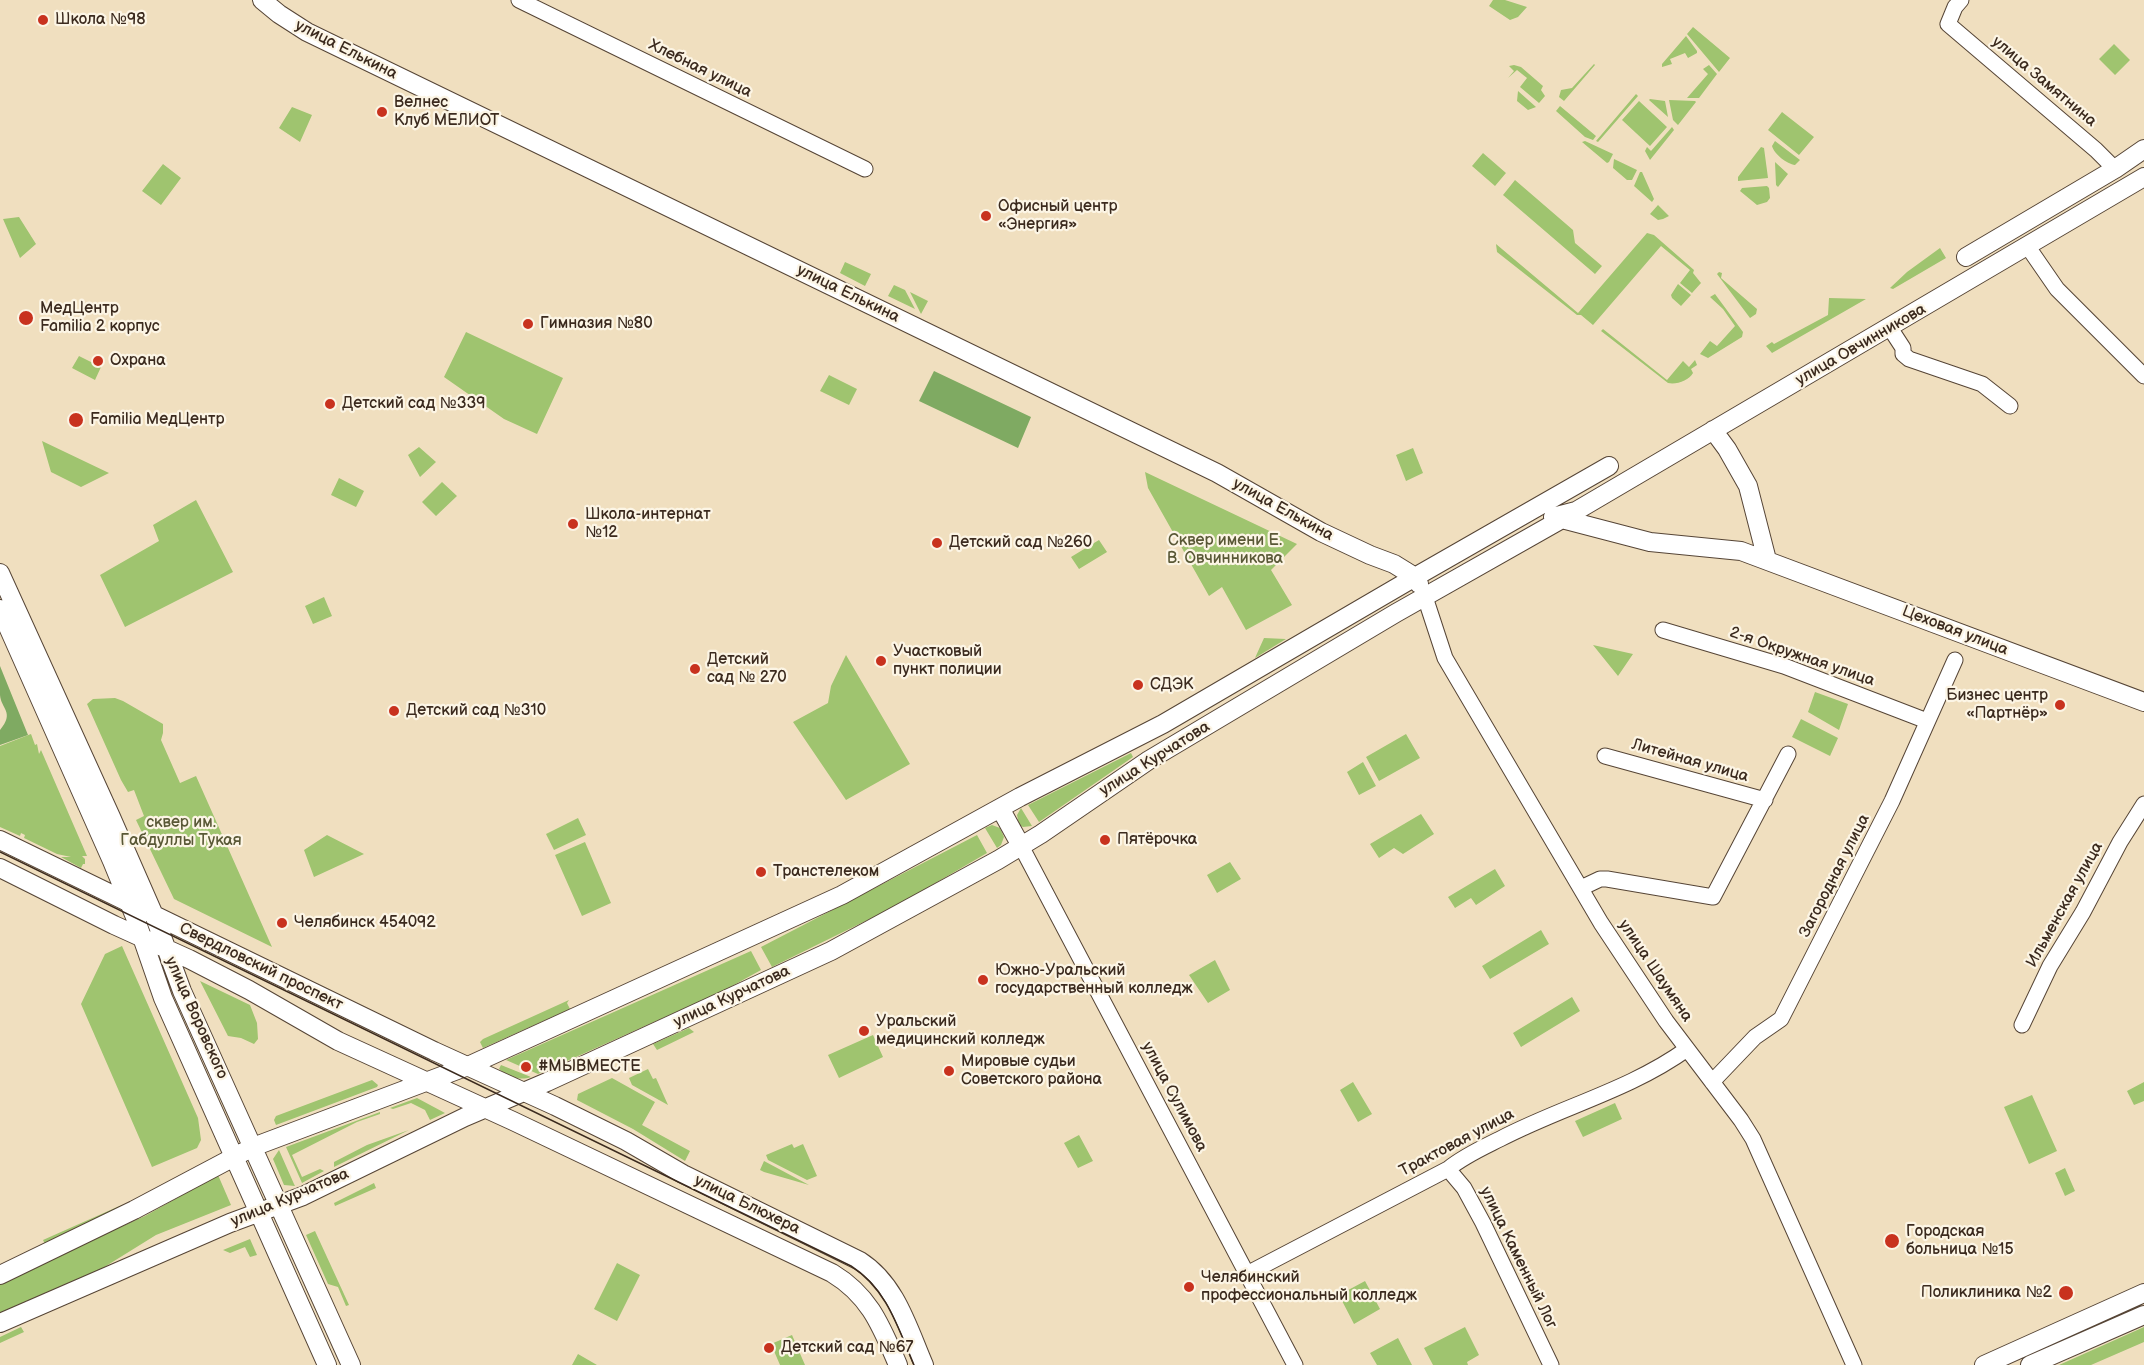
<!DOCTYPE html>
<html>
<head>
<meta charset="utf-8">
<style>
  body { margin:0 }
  canvas { display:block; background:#f0dfbf }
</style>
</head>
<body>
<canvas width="2144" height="1365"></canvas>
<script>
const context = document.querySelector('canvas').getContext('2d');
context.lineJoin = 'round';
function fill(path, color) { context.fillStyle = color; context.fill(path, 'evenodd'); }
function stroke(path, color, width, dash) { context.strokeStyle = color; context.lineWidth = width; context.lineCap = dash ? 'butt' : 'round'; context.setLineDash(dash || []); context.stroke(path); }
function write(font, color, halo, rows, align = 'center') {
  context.font = font + ' "Balsamiq Sans",sans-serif'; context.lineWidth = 4.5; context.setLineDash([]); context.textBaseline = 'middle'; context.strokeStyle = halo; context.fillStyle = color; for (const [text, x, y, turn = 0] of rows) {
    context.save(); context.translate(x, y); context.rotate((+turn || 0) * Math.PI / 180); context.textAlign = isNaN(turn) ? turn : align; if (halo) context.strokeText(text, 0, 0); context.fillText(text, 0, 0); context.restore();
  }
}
const green = new Path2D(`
  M1493,0H1505L1527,7L1518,17L1510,20L1489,6Z
  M1693,27L1730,58L1719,72L1687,34Z
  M1686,36L1697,51V53L1688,58L1685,53L1670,59L1672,64L1662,67V64Z
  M2114,44L2130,60L2115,75L2099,59Z
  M1594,64L1595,65L1564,101L1559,97L1561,90L1572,88Z
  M1514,65L1521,67L1543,86L1541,90L1545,96L1539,103L1520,87L1527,78L1517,70L1508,78L1514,71L1509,66Z
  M1709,65L1717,74L1699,98H1687L1708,74L1703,69Z
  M1518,91L1536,107L1528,110L1517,101Z
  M1636,94L1638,96L1598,142L1596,141Z
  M1650,99L1665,101L1668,117L1649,100Z
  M1669,100L1695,101L1696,102L1678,125L1673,120Z
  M1639,101L1667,127L1650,146L1622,120Z
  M1560,106L1596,136L1593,140L1585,137L1556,111Z
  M292,107L312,115L300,142L279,128Z
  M1782,112L1814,137L1799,155L1768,130Z
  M1672,127L1674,130L1650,160L1645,151L1647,147L1651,151Z
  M1585,141L1613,154L1609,162L1607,163L1582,142Z
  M1775,141L1800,160L1795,165C1787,164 1774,154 1772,146Z
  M1761,147L1764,148L1768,178L1738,181V177Z
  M1483,153L1506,173L1495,186L1472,166Z
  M1614,159L1637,170L1632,180H1627L1613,168Z
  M1775,162L1788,174L1778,187L1776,185Z
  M163,164L181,178L161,205L142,191Z
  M1640,172H1642L1654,199L1652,202L1634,186Z
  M1515,180L1573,230L1575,243L1602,266L1595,274L1503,195Z
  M1767,186L1769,188L1770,198L1767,202L1757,205L1740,191L1742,188Z
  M1658,205L1669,216L1663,219L1658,220L1650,214Z
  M19,217L36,244L20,258L3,219Z
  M1647,233L1654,235L1694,270L1693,273L1701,283L1692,293L1680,283L1690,270L1661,246L1593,325L1581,315H1577L1497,252L1496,244L1578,313Z
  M1940,248L1946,258L1893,289L1890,288L1907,272Z
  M845,262L871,274L865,286L840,273Z
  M1719,272L1722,273L1721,278L1757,309L1756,314L1750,318L1717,274Z
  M1678,284L1691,295L1681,306L1672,298L1671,295Z
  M894,285L905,290L915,309L888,296Z
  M910,292L928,301L921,314Z
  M1715,294L1743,332L1742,337L1708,358L1700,354L1710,341L1717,346L1735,326L1723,309L1710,297Z
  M1829,298L1866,299L1772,353L1766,346L1772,342L1774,344L1828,315Z
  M1603,329L1667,380L1683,361L1689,367L1695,360L1697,365L1691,369L1693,373C1689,380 1677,385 1668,383L1601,331Z
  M466,332L563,378L537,434L504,419L444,377Z
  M79,356L101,367L95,380L72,368Z
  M829,375L857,389L849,405L820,391Z
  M42,441L109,473L81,487L51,472Z
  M419,447L436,462L420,477L408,455Z
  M1413,448L1423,473L1406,481L1396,455Z
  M1145,472L1297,544L1271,570L1292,605L1246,630L1222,587L1209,596L1148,488Z
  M339,478L364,491L356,507L331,495Z
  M442,482L457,496L436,516L422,502Z
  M196,500L233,572L125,627L100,575L159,541L153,525Z
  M1099,540L1107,552L1079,569L1071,557Z
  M324,597L332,616L313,624L305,606Z
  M1264,638L1286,639L1255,658Z
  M1593,645L1633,654L1618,676Z
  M846,655L910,764L846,800L793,722L828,703L831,686Z
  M1815,692L1848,704L1839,730L1808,712Z
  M115,698L123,701L163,724V733L161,740L180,783L196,776L272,947L174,899L136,820L144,816L134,790L128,792L121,780L87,704L93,699Z
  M1801,719L1838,738L1830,756L1792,737Z
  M31,734L35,745L37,744L39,754L41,750L87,856H82L85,859V864H83L81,868L61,857H71L57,854L24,838L25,835L21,833L20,836L0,827V746Z
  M1406,734L1420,758L1379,781L1366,757Z
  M1131,753L1133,757L1039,822L1028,805Z
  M1363,762L1376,786L1359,795L1347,772Z
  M1021,808L1032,826L1023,827L1019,825L1017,815Z
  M1421,814L1434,834L1403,854L1394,848L1379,858L1370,844Z
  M578,818L586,835L554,850L546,834Z
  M992,825L1000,828L1004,837L1001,845L997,848L985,828Z
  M327,835L364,854L314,877L304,850Z
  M977,835L987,853L896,906L772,967L761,947Z
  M585,842L611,903L582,916L555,855Z
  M1230,862L1241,879L1217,893L1207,875Z
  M1495,869L1505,886L1476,905L1471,898L1455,908L1448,897Z
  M1541,930L1549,944L1490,979L1482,966Z
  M122,946L198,1118L201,1140L197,1148L152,1167L81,1004L105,954Z
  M751,951L761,970L723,991L538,1074L506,1060Z
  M1215,960L1230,990L1208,1003L1189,975Z
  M200,981L250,1005L257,1023L258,1039L254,1044L241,1038L228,1036Z
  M1572,997L1580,1011L1521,1047L1513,1033Z
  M569,1000L567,1003L570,1009L483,1048L480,1042L483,1039Z
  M689,1028L694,1032L657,1050L653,1044Z
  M873,1035L883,1057L839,1078L828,1055Z
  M501,1065L531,1077C520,1081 508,1077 499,1069Z
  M648,1069L653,1079L656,1078L668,1105L632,1085L629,1078Z
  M612,1078L655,1102L642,1125L690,1151L685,1161L633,1129L577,1100L578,1094Z
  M372,1080L378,1085L377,1087L276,1125L274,1120L276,1116Z
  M1353,1082L1372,1114L1358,1122L1340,1090Z
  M2144,1082V1101L2134,1105L2127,1091Z
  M2032,1095L2057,1151L2029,1164L2004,1107Z
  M417,1098L445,1113L430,1120L425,1110L411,1103L393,1109L390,1108Z
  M1615,1103L1622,1119L1583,1137L1575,1121Z
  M380,1112V1114L357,1122L292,1155L302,1177L320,1169L324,1171L302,1183L286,1147Z
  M409,1130L334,1167V1162L367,1145Z
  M1079,1135L1093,1161L1078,1168L1064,1143Z
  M792,1144L794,1148L803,1144L817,1176L807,1180L768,1160L766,1155Z
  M279,1150L294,1184L295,1186L284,1185L273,1159Z
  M764,1161L809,1185L764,1172L760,1170Z
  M2065,1168L2075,1191L2065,1196L2055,1173Z
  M218,1175L231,1205L156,1235L98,1271L0,1315V1281L145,1216Z
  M374,1183L376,1188L335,1206L334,1203Z
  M124,1204L46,1246L43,1240Z
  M315,1231L349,1305L346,1306L338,1287L328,1284L306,1235Z
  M250,1239L257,1255L250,1257L245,1247L230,1253L223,1250Z
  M617,1263L640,1275L617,1321L594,1309Z
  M1365,1281L1380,1309L1354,1324L1339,1295Z
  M21,1327L24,1332L0,1343V1337Z
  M1465,1327L1479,1355L1467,1362L1468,1365H1433L1424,1348Z
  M2144,1327V1342L2091,1365H2059Z
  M792,1335L805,1365H780L771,1344Z
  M1398,1338L1412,1365H1377L1370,1353Z
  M578,1354L597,1365H572Z`);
const forest = new Path2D(`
  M934,371L1031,417L1018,448L919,401Z
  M0,666L28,735L0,745V730C15,712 1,709 0,695C0,685 0,675 0,666Z`);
const minor = new Path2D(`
  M519,0L865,169
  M1961,0L1955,7L1948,24L2096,150L2115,169
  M2028,247L2057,289L2144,376
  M1890,328L1903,348V354L1909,359L1982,384L2010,406
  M1425,597L1445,658L1601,923L1666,1021L1741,1120L1753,1139L1854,1365
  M1663,630L1784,666L1927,721
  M1605,756L1765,800
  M1021,846L1295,1365
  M1581,888L1600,879H1607L1713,897L1788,754
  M2022,1025L2050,966L2083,912L2120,842L2144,804
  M1712,1082L1755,1037L1781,1019L1892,801L1955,660
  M1448,1169L1464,1188L1483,1223L1551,1365
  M1247,1274L1448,1169C1464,1156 1482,1148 1500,1139C1561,1107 1630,1090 1687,1049`);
const major = new Path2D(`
  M262,0L279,14L307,32L1217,473L1321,532L1370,555L1394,564L1415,577L1419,584
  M1966,257L2115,169L2144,149
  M1713,430L1727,449L1748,486L1767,560
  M1553,517L1576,511L2144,177
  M0,573L111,817L154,915L182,991L351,1365
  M0,609L112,861L135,917L163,998L327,1365
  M1000,808L1021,846
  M0,840L434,1051L555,1106L626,1141L683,1174L860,1261C896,1284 908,1328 924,1365
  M0,868L114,925L189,959L249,990L338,1041L513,1121L832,1273C870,1296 881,1326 898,1365
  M0,1275L134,1210L253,1147L468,1066L842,895L1020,797L1163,724L1415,577L1609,466
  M0,1323L230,1223L303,1196L465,1117L547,1082L831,951L998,860L1041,834L1149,760L1396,613L1562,519L1650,542L1741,551L2144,702
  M1984,1365L2144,1293
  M2030,1365L2144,1315`);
const tram = new Path2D(`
  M0,852L851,1266C887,1289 898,1328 914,1365`);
const markers = [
  [43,20,6,"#c8321e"],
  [382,112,6,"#c8321e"],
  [986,216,6,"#c8321e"],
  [26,318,8,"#c8321e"],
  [528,324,6,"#c8321e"],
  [98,361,6,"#c8321e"],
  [330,404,6,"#c8321e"],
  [76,420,8,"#c8321e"],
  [573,524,6,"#c8321e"],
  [937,543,6,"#c8321e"],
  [881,661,6,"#c8321e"],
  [695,669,6,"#c8321e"],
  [1138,685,6,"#c8321e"],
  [2060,705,6,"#c8321e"],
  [394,711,6,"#c8321e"],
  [1105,840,6,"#c8321e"],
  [761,872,6,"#c8321e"],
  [282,923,6,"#c8321e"],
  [983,980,6,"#c8321e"],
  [864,1031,6,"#c8321e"],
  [526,1067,6,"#c8321e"],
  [949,1071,6,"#c8321e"],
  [1892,1241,8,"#c8321e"],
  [1189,1287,6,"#c8321e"],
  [2066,1293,8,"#c8321e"],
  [769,1348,6,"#c8321e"]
];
const poiNames = [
  ["Школа №98",55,20],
  ["Велнес",394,103],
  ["Клуб МЕЛИОТ",394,121],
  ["Офисный центр",998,207],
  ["«Энергия»",998,225],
  ["МедЦентр",40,309],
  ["Familia 2 корпус",40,327],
  ["Гимназия №80",540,324],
  ["Охрана",110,361],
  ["Детский сад №339",342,404],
  ["Familia МедЦентр",90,420],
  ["Школа-интернат",585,515],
  ["№12",585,533],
  ["Детский сад №260",949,543],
  ["Участковый",893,652],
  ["пункт полиции",893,670],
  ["Детский",707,660],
  ["сад № 270",707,678],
  ["СДЭК",1150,685],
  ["Бизнес центр",2048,696,"right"],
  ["«Партнёр»",2048,714,"right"],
  ["Детский сад №310",406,711],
  ["Пятёрочка",1117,840],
  ["Транстелеком",773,872],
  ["Челябинск 454092",294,923],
  ["Южно-Уральский",995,971],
  ["государственный колледж",995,989],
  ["Уральский",876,1022],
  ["медицинский колледж",876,1040],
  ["Мировые судьи",961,1062],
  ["Советского района",961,1080],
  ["#МЫВМЕСТЕ",538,1067],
  ["Городская",1906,1232],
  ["больница №15",1906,1250],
  ["Челябинский",1201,1278],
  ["профессиональный колледж",1201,1296],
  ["Поликлиника №2",2052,1293,"right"],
  ["Детский сад №67",781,1348]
];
const streetNames = [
  ["улица Елькина",346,50,27],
  ["Хлебная улица",700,69,26],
  ["улица Замятнина",2044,82,40],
  ["улица Елькина",848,294,26],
  ["улица Овчинникова",1861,345,-30],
  ["улица Елькина",1283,510,29],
  ["Цеховая улица",1955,631,21],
  ["2-я Окружная улица",1802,657,19],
  ["улица Курчатова",1155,759,-32],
  ["Литейная улица",1690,761,16],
  ["Загородная улица",1835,876,-63],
  ["Ильменская улица",2065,905,-61],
  ["Свердловский проспект",261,967,26],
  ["улица Шаумяна",1655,971,56],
  ["улица Курчатова",732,997,-25],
  ["улица Воровского",196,1018,66],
  ["улица Сулимова",1174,1097,62],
  ["Трактовая улица",1457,1143,-28],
  ["улица Курчатова",290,1198,-23],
  ["улица Блюхера",747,1205,26],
  ["улица Каменный Лог",1518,1258,64]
];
const parkNames = [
  ["Сквер имени Е.",1225,541],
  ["В. Овчинникова",1225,559],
  ["сквер им.",181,823],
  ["Габдуллы Тукая",181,841]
];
fill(green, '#9fc46f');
fill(forest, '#7faa62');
stroke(minor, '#564536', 17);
stroke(major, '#564536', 20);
stroke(minor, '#fff', 15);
stroke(major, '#fff', 18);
stroke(tram, '#3b2a1e', 1.5);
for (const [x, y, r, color] of markers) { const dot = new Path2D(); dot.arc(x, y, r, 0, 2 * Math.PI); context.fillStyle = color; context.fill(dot); stroke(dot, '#fcf5e5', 2); }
write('16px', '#3b2a1e', '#fcf5e5', poiNames, 'left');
write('16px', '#3b2a1e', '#fcf5e5', streetNames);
write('16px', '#595836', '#fcf5e5', parkNames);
</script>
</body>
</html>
